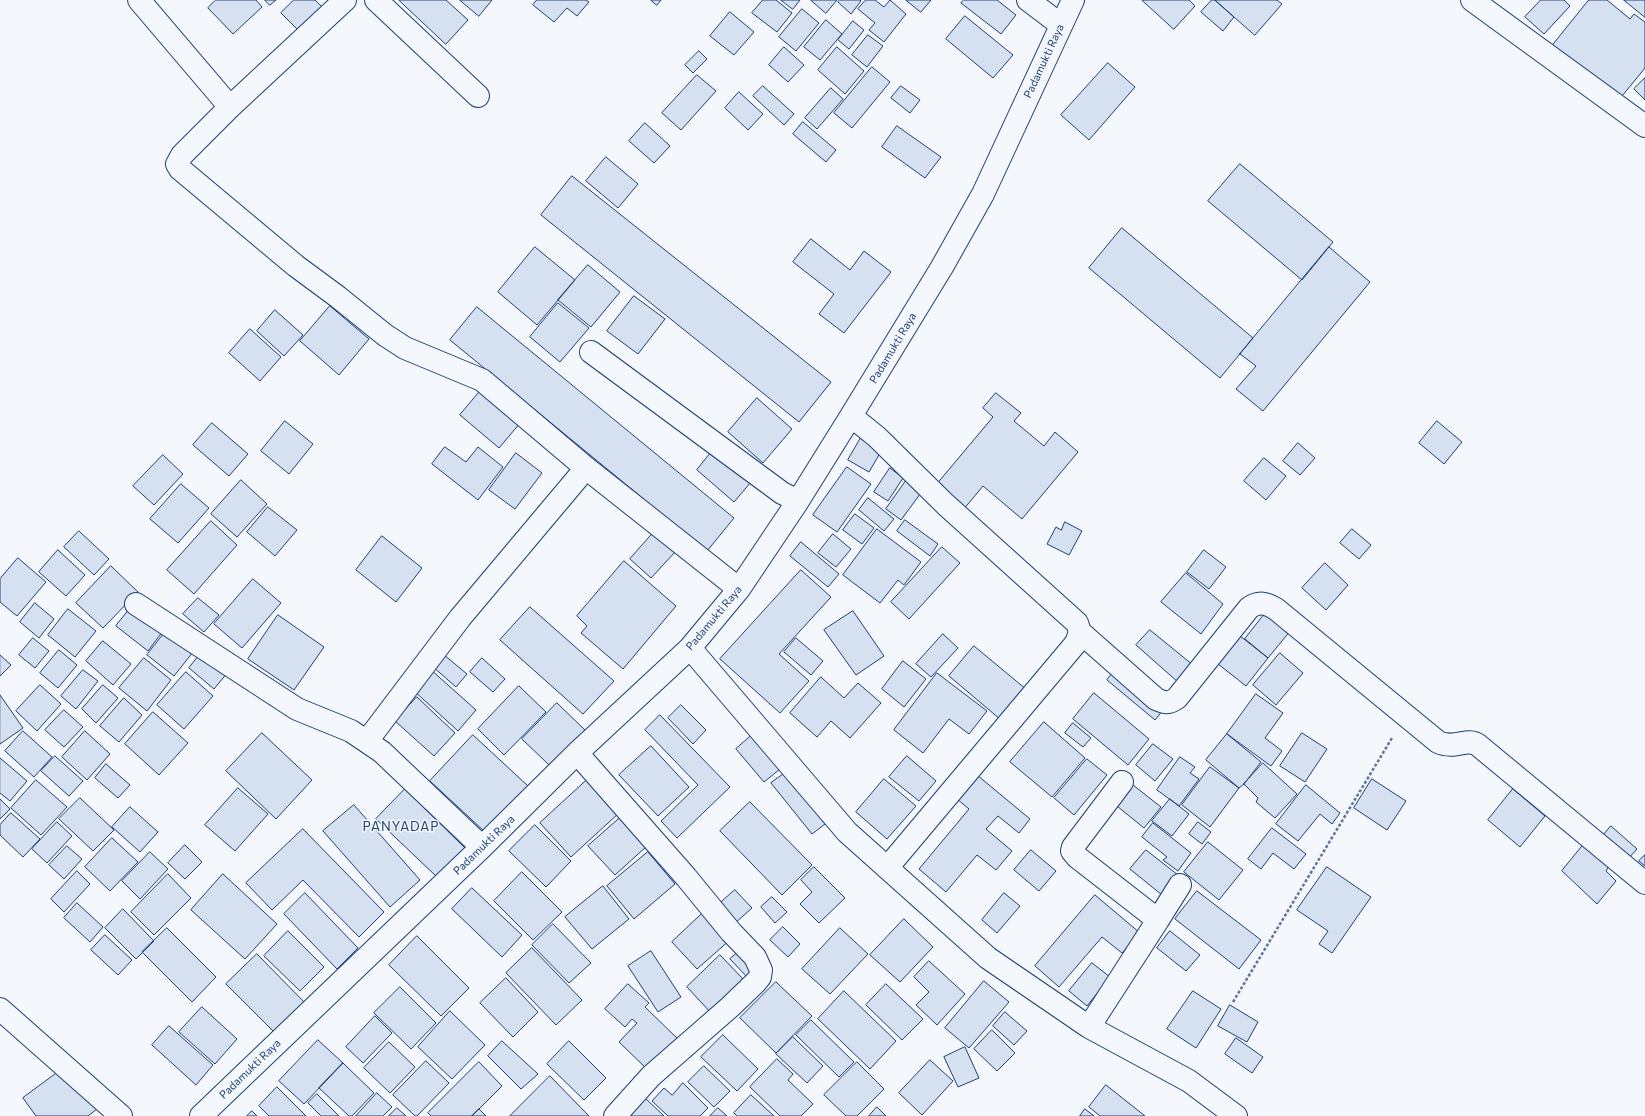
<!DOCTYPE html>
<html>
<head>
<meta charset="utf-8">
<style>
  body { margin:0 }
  canvas { display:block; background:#f4f7fb }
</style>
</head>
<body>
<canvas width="1645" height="1116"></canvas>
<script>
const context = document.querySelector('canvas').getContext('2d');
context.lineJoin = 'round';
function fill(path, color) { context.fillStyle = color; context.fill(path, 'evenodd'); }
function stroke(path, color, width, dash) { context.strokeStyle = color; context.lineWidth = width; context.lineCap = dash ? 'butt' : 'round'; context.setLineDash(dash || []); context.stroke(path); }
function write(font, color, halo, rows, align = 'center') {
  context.font = font + ' Commissioner,sans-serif'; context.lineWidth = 3; context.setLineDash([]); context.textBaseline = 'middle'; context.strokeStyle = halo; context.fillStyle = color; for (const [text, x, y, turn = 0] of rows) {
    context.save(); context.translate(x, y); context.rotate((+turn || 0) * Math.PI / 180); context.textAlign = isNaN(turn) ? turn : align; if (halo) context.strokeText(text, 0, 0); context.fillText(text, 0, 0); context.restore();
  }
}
const building = new Path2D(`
  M216,0H256L262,7L233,34L208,8Z
  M265,0H276L270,5Z
  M294,0H315L326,11L302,34L281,13Z
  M399,0H446L468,20L446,44Z
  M460,0H492L479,16Z
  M537,0H586L589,2L577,16L567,8L554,22L533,5Z
  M651,0H661L657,5Z
  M763,0H776L792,13L777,32L752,13Z
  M781,0H800L793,9Z
  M811,0H837L826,13Z
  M840,0H860L861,1L851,14L838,2Z
  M866,0H875L884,7L890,0L906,14L884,42L869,30L875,23L858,9Z
  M906,0H931L921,12Z
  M964,0H997L1016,15L1001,34L961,3Z
  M1142,0H1189L1195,6L1174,29Z
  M1212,0H1215L1234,17L1223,31L1201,12Z
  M1215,0H1277L1282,4L1255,35Z
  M1541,0H1564L1570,6L1544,34L1525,17Z
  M1589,0H1607L1630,19L1634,14L1645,22V68L1618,101L1552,46Z
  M1624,0H1645V17Z
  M802,9L819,23L796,51L779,37Z
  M730,12L754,32L734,55L710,36Z
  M965,16L1013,55L993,78L946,39Z
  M826,20L842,34L820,60L804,47Z
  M853,21L864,30L849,49L838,40Z
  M868,35L883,46L867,67L852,55Z
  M784,47L804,65L788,82L769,65Z
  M837,47L864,71L845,94L818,70Z
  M699,51L707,59L693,73L685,65Z
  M1108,63L1135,87L1089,140L1061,115Z
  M872,67L890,82L852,128L834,113Z
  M697,75L716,91L681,130L662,113Z
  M1645,78V100L1634,89Z
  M763,86L794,114L784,125L753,96Z
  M901,86L920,100L910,113L891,98Z
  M831,88L843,99L817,129L805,118Z
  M739,92L763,114L748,130L725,108Z
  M803,122L836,150L826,162L793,134Z
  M645,123L670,146L654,163L629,141Z
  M897,126L941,157L925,178L882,147Z
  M606,157L638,184L618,208L586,181Z
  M1240,164L1333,242L1302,280L1208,201Z
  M572,176L831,382L799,422L541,215Z
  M1122,228L1253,338L1220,378L1089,268Z
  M811,239L850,270L864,251L891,272L844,333L819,314L834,294L793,262Z
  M535,247L575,280L537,325L498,292Z
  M1329,247L1370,282L1263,411L1236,389L1256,366L1240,354Z
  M588,265L620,292L591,327L558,300Z
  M634,296L665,319L638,354L607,331Z
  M558,303L589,328L560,362L530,337Z
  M330,306L369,339L339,375L300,341Z
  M477,307L734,518L707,551L450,340Z
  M275,310L303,335L284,356L257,331Z
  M250,329L281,357L260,381L229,353Z
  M482,389L521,422L499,448L460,415Z
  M996,393L1021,413L1014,421L1044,446L1055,432L1078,452L1022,519L983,486L963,510L935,486L993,417L983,408Z
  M757,398L792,429L763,463L728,432Z
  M285,421L313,444L289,474L261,451Z
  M1437,421L1462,442L1444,464L1419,443Z
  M212,423L248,454L229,476L193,445Z
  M862,436L883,448L869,472L848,460Z
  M1298,443L1315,458L1300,475L1283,461Z
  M445,447L466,462L478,447L503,467L478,500L432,464Z
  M713,450L751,482L734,502L697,470Z
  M516,453L542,473L515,509L489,490Z
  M163,455L183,474L154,505L133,486Z
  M1264,458L1286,476L1266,500L1244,481Z
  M847,467L871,484L837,532L813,515Z
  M890,468L903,478L888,501L874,492Z
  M908,478L923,490L901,520L886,509Z
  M241,480L267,504L237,537L211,514Z
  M181,484L209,508L178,543L150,519Z
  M868,498L894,519L884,531L859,510Z
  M268,507L297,530L275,556L247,532Z
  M855,514L874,528L862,544L843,530Z
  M905,520L938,544L930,556L897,531Z
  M211,521L237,545L194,594L167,570Z
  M1065,522L1082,531L1069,555L1047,544L1056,527L1061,530Z
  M877,529L921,562L904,585L898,580L880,603L843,575Z
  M1352,529L1371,545L1359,559L1340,543Z
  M79,531L109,559L94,575L64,547Z
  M654,532L676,551L651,578L630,559Z
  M833,534L851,549L836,567L818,553Z
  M382,536L422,568L396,602L356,570Z
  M801,542L839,574L828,587L790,556Z
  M942,547L960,563L909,619L891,602Z
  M58,550L85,575L66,596L39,572Z
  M1204,550L1226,567L1209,589L1187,572Z
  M18,558L46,582L17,616L0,602V579Z
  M624,561L676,606L623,669L581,633L587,626L577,616Z
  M1325,563L1348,585L1326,610L1302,588Z
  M111,566L138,592L103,628L76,603Z
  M801,570L831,597L779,654L809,681L780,713L720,659Z
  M1186,573L1223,604L1201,634L1161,602Z
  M253,579L281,603L242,648L214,624Z
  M198,598L219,615L204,632L183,614Z
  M35,603L54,619L39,638L20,622Z
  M132,606L163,631L148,651L116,626Z
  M530,607L614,681L583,714L500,640Z
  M68,609L96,631L75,657L48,635Z
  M853,611L884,656L856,675L824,630Z
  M1267,611L1291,630L1268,658L1245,639Z
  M278,615L324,647L294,690L248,659Z
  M1150,630L1193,665L1179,683L1136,645Z
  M166,631L193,652L174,676L147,655Z
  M1235,632L1268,658L1246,686L1213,660Z
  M943,634L958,648L931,677L916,664Z
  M33,638L49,651L35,668L19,655Z
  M796,638L823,661L811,675L784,652Z
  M103,641L131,664L113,685L86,661Z
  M974,646L1027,690L1001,720L949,676Z
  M59,650L77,665L58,688L40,673Z
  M202,652L228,672L214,689L189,668Z
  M1280,653L1303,673L1276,705L1253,685Z
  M443,654L467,674L456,687L432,666Z
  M0,655L11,665L0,676Z
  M144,658L171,680L147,711L119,688Z
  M482,658L505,679L493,692L470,672Z
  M903,661L926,679L904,707L882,689Z
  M430,669L476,710L458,731L412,689Z
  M1116,669L1164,709L1155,720L1107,680Z
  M83,670L98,681L76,709L61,696Z
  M186,672L213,696L184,729L157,705Z
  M937,673L987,711L969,734L949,719L923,753L894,730Z
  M821,677L844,698L858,683L881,703L850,738L831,721L817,737L790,713Z
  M40,685L61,704L37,731L16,711Z
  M103,685L118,698L96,723L82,709Z
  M519,686L546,712L504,755L478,729Z
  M1094,693L1149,739L1128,765L1073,719Z
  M1256,694L1283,713L1265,738L1282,751L1271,766L1227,734Z
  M0,695L23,728L0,744Z
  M417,697L455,733L434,756L395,721Z
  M124,698L142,715L119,742L100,726Z
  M557,703L586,731L550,766L522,739Z
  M681,705L706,730L693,744L668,718Z
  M64,710L83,727L64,747L45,730Z
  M153,712L188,743L159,775L125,744Z
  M660,715L730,787L677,838L661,821L698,785L645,730Z
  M1044,722L1085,758L1052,797L1010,762Z
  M1073,723L1091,738L1083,747L1065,733Z
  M23,731L52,757L34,777L5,751Z
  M85,731L110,754L87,780L62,757Z
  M262,733L312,780L276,819L226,771Z
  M1302,733L1327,749L1305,782L1280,766Z
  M1227,734L1261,762L1244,784L1239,788L1206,760Z
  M473,735L528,786L485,832L430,781Z
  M752,735L780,769L764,782L736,749Z
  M1153,744L1173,759L1155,781L1136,765Z
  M651,746L689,787L658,816L619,775Z
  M55,756L83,781L69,796L41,771Z
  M907,756L936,781L919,801L889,777Z
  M1180,757L1195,767L1190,773L1199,779L1179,806L1157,790Z
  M0,758L27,781L10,801L0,793Z
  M1087,759L1107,775L1074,815L1054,798Z
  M1263,763L1297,794L1275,818L1256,802L1258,798L1244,784Z
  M106,764L130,785L118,798L95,778Z
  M1210,767L1239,788L1210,827L1182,805Z
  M785,773L825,824L812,834L771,783Z
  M977,775L1030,819L1019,833L998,816L986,829L1012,851L996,870L977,855L946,892L919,869L969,809L957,799Z
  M588,779L619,813L571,857L540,823Z
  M884,779L916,806L887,839L856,812Z
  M1372,779L1406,801L1387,830L1354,808Z
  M36,780L67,807L41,835L11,808Z
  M1133,785L1161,807L1144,828L1117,806Z
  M1306,785L1340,813L1332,824L1320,814L1298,841L1276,824Z
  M238,788L268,814L235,851L205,825Z
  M405,789L466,849L438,878L376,819Z
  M1513,789L1545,816L1520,847L1488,820Z
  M80,798L114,830L93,851L59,819Z
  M0,799L10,809L0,819Z
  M1170,799L1189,814L1172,836L1152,821Z
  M750,802L812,865L782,895L720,831Z
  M354,805L420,880L390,907L323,831Z
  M130,807L158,832L140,852L112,827Z
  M11,813L40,839L23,857L0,835V825Z
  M621,817L647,846L615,875L588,846Z
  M57,822L72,836L47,863L32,849Z
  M1198,822L1211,832L1202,844L1189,834Z
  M1153,823L1191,853L1178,871L1163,860L1167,857L1142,837Z
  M535,825L571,861L546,887L509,851Z
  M1611,826L1637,849L1627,860L1602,837Z
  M1272,828L1306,854L1294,869L1273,853L1261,869L1248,859Z
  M303,829L384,912L359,937L303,880L272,910L246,883Z
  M112,838L138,862L110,891L85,867Z
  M1208,842L1243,870L1219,900L1184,872Z
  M1584,844L1610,864L1606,871L1616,881L1597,904L1562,871Z
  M185,845L202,862L185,879L168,863Z
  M67,846L82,859L64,879L49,865Z
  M1031,850L1056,871L1039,891L1014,870Z
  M1146,850L1178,875L1162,895L1130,869Z
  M150,852L168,869L140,899L122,881Z
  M648,852L675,884L634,919L607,886Z
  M1645,855V866L1639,861Z
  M814,867L845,898L819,923L800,904L812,892L801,880Z
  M1327,867L1371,897L1332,953L1319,944L1328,931L1297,910Z
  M77,871L90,884L64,912L51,899Z
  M522,872L562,912L533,940L494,901Z
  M168,874L191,898L154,935L131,912Z
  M223,874L277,924L245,959L191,910Z
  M603,886L629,919L592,949L565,917Z
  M472,888L522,935L502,957L452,909Z
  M735,890L752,908L734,924L717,906Z
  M1197,891L1261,940L1239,969L1175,919Z
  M305,893L358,948L337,969L284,914Z
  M1004,893L1020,906L997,933L982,920Z
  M1095,895L1140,933L1122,953L1102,937L1059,987L1035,966Z
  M772,897L787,912L775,923L761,907Z
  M77,903L103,927L90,942L64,918Z
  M123,909L154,941L136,959L105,928Z
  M705,911L731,939L697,969L672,942Z
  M904,919L933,947L900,982L870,955Z
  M553,924L591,963L569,983L532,945Z
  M783,927L800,944L788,957L770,940Z
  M167,928L216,977L192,1002L142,952Z
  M840,928L868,954L830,994L802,969Z
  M288,931L324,967L300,991L264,956Z
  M1170,931L1200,955L1186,971L1157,948Z
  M105,935L132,960L118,975L91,950Z
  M417,936L469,988L441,1016L389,965Z
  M532,948L582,1000L556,1025L506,973Z
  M742,949L758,967L747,977L730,959Z
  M651,951L681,997L658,1012L628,966Z
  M257,954L309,1007L279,1037L226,984Z
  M720,955L746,982L712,1014L687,987Z
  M929,961L965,994L937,1025L916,1005L929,992L914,977Z
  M1092,963L1110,977L1087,1006L1069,991Z
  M506,978L538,1012L513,1037L480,1003Z
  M984,981L1009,1002L969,1048L945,1028Z
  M776,982L812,1016L776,1053L740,1018Z
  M628,984L649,1003L645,1007L680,1041L650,1072L619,1042L637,1023L632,1019L625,1027L605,1009Z
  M886,984L923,1019L902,1040L866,1005Z
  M400,987L436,1023L411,1049L374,1013Z
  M844,991L896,1041L870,1069L818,1019Z
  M1193,991L1221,1009L1196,1048L1167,1029Z
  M1230,1005L1258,1022L1247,1042L1218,1026Z
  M202,1007L237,1039L215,1064L179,1032Z
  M450,1011L485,1045L452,1079L418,1047Z
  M1005,1012L1027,1031L1014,1045L993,1026Z
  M375,1016L392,1033L363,1063L346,1047Z
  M811,1020L854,1062L839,1077L796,1035Z
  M169,1026L213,1065L196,1085L152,1045Z
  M992,1030L1015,1053L997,1071L974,1049Z
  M723,1035L758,1069L737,1091L701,1057Z
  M793,1037L823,1066L807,1083L776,1054Z
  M1236,1038L1263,1057L1252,1073L1225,1054Z
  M318,1040L343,1063L304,1104L279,1081Z
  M502,1041L538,1074L521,1089L488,1056Z
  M569,1041L606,1078L584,1100L547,1064Z
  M389,1042L415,1067L390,1093L364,1068Z
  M965,1047L979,1078L958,1087L944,1057Z
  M777,1059L793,1074L788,1080L813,1104L801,1116H780L750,1087Z
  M930,1060L953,1081L922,1115L899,1093Z
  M426,1061L449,1083L417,1116H415L393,1095Z
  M479,1062L502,1086L472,1116H431L428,1113Z
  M857,1062L884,1089L857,1116H846L824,1095Z
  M343,1063L374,1093L352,1116H349L319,1088Z
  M704,1066L730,1091L714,1107L688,1082Z
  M65,1067L97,1109L88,1116H36L23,1098Z
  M550,1076L589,1116H510Z
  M683,1083L708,1108L700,1116H668L652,1101L664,1088L672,1095Z
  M1106,1085L1145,1116H1100L1089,1107Z
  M277,1087L306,1116H269L259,1106Z
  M377,1093L392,1107L383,1116H356Z
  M317,1094L339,1116H321L308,1103Z
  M751,1095L774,1116H737L734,1113Z
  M644,1097L664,1116H626Z
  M877,1107L886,1116H869Z
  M397,1108L406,1116H389Z
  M718,1108L727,1116H710Z
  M479,1109L486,1116H472Z
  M1085,1109L1094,1116H1080Z
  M252,1111L257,1116H247Z`);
const path = new Path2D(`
  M1233,1002L1392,738`);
const minor = new Path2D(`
  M139,0L230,107
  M345,0L230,107L182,155L177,164L180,169L296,266L338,297L385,335L405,348L482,380L586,468L739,589
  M376,0L478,96
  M1028,0L1061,25
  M1472,0L1645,126
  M591,352L782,493L798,501
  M851,416L877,437L945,504L1077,623L1080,632L1076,643L887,868
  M136,604L297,709L351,731L382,752L482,847
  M1080,632L1156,699C1165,703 1169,704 1177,698L1249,608C1259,601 1266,603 1276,609L1438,742C1455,750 1467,737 1478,745L1645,883
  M690,648L847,832L988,958L1089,1027L1189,1081L1236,1116
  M367,741L460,618L586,468
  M577,753L686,877L731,932L755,957L761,970L760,977L756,982L730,1007L651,1076L615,1116
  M1158,920L1180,885
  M0,1009L121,1116
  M1089,1027L1158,920L1077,857L1072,851L1073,847L1122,782
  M201,1116L482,847L577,753L690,648L739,589L798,501L851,416L942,267L983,194L1073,0`);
const streetNames = [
  ["Padamukti Raya",1044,61,-65],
  ["Padamukti Raya",893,348,-59],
  ["Padamukti Raya",714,618,-50],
  ["Padamukti Raya",484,845,-44],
  ["Padamukti Raya",250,1069,-44]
];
const quarterNames = [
  ["PANYADAP",401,827]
];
fill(building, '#d5e0f0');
stroke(building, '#1d3f73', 1);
stroke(minor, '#1d3f73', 24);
stroke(path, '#5e769c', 2.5, [3, 2]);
stroke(minor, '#f4f7fb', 22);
write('11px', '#1d3f73', '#f4f7fb', streetNames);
context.letterSpacing = '1px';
write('13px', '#1d3f73', '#f4f7fb', quarterNames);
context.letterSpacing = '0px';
</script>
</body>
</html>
